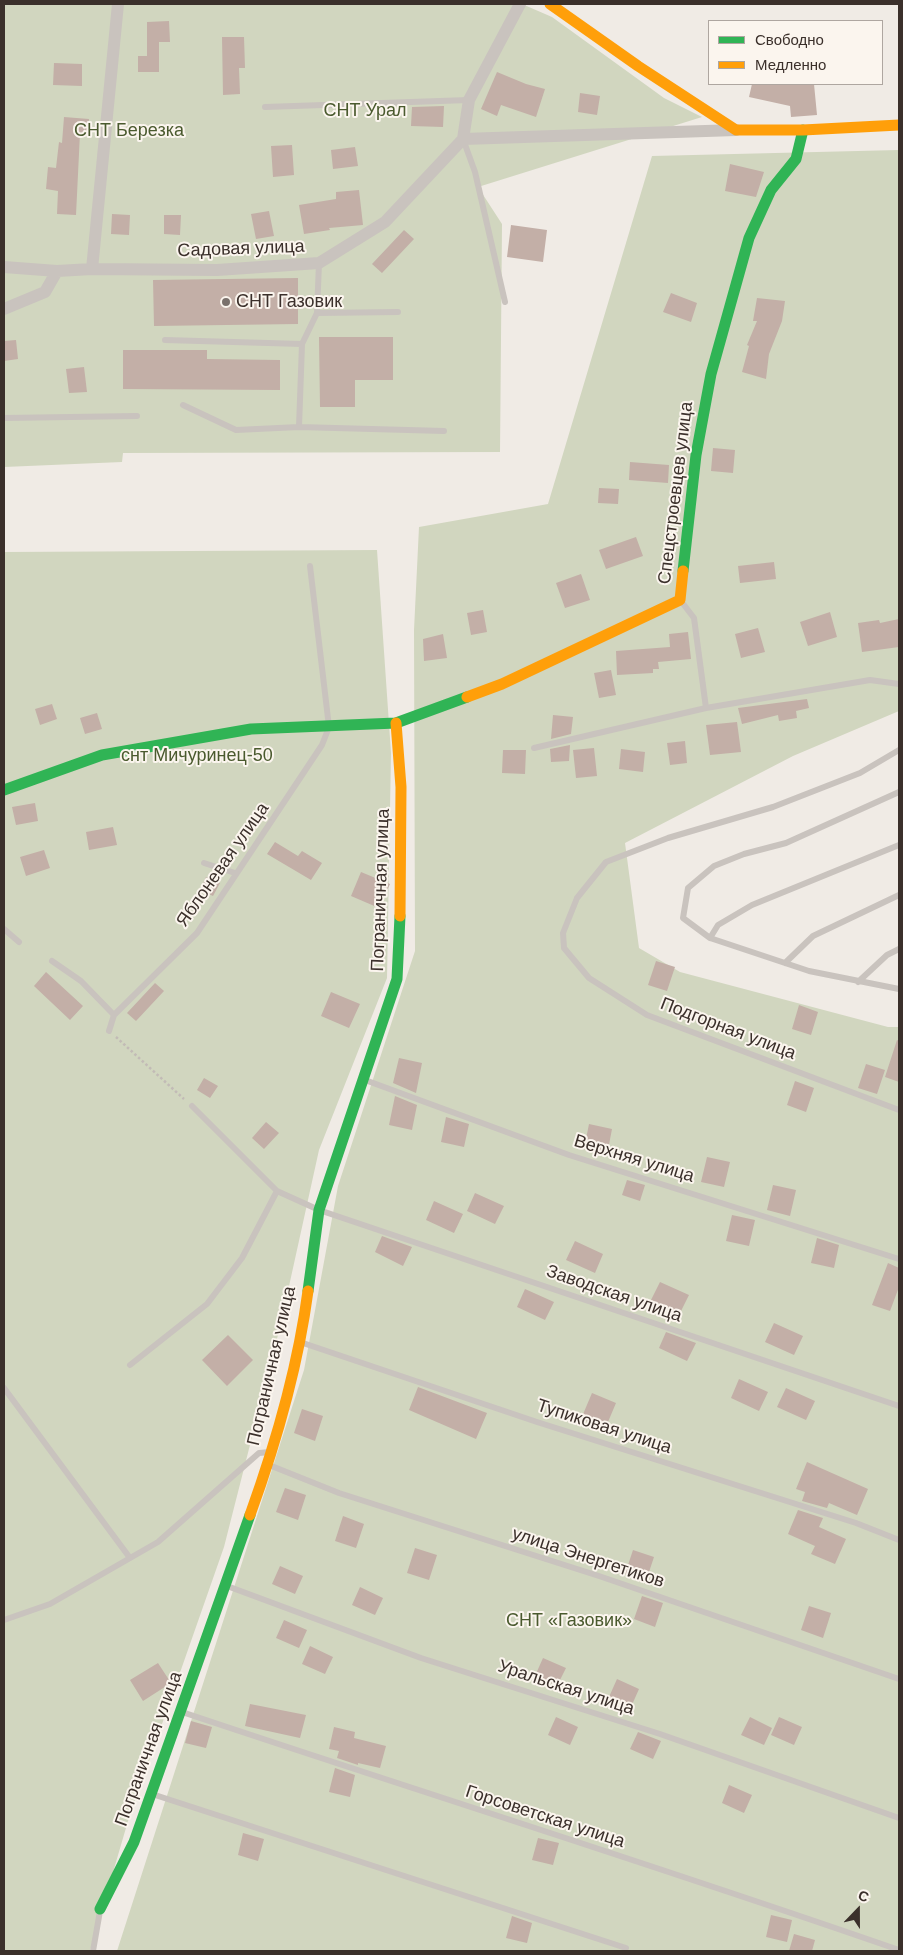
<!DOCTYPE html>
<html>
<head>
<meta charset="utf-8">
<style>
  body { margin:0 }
  #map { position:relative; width:903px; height:1955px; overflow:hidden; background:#f0ebe5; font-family:Helvetica,sans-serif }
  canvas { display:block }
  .frame { position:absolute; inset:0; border:5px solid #3b302b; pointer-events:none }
  .legend { position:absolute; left:708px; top:20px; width:175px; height:65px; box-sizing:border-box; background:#fbf5ee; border:1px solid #aea6a0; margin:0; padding:6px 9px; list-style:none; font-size:15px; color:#3b302b }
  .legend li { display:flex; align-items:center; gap:10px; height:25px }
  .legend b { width:25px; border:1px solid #aea6a0 }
  .north { position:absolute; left:833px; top:1885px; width:50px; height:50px; -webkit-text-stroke:4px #fbf5ee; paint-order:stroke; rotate:22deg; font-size:14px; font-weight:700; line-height:20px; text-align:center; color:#3b302b }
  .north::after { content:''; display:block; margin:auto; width:18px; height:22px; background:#3b302b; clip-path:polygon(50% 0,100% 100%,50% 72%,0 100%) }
</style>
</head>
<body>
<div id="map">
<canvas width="903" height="1955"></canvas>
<div class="frame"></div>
<ul class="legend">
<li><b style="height:6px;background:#30b455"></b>Свободно</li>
<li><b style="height:6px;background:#ff9f0a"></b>Медленно</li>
</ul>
<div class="north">С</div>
</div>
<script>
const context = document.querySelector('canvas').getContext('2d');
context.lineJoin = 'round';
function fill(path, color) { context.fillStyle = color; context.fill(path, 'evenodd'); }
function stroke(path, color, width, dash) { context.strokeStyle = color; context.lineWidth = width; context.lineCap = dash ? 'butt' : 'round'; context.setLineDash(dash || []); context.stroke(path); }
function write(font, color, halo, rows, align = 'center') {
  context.font = font + ' Helvetica,sans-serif'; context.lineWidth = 4; context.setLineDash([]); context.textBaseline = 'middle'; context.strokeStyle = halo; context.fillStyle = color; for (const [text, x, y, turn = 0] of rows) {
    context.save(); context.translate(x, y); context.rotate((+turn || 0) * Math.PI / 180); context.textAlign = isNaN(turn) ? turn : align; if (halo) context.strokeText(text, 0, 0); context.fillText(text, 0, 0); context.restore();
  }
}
const green = new Path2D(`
  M4,4H522L552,17L664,98L702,117L478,187L502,224L500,452L123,453L122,462L4,467Z
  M899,150V711L793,756L625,843L639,948L680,972L888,1027H899V1951H117L304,1370L338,1186L415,951L414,630L419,527L548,504L652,156Z
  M377,550L391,753L387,978L319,1150L280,1327L224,1547L128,1821L90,1951H4V552Z`);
const building = new Path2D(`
  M169,21L170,42H159V72H138V56H147V22Z
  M222,37H244L245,68H239L240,94L223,95Z
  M54,63L82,64V86L53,85Z
  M497,72L526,84L545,89L536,117L501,105L497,116L481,109Z
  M752,84H814L817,115L791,117L790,106L749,97Z
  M580,93L600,96L597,115L578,112Z
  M444,106L443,127L411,126L412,107Z
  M64,117L89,119L88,134L80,133L76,215L57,214L58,191L46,189L48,167L56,168L59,142L62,143Z
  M292,145L294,175L273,177L271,146Z
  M355,147L358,166L333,169L331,150Z
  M730,164L764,172L756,197L725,191Z
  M359,190L363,225L329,228L330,230L304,234L299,205L336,199V192Z
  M269,211L274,236L256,239L251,214Z
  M112,214L130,215L129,235L111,234Z
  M164,215H181L180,235L164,234Z
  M511,225L547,230L543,262L507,257Z
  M404,230L414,239L382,273L372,264Z
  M298,278V324L154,326L153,280Z
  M671,293L697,303L691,322L663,312Z
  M757,298L785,301L782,321L769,354L766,379L742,372L749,346L747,345L757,321H753Z
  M319,337H393V380H355V407H320Z
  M16,340L18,359L4,361V341Z
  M123,350H207V359L280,360V390L123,389Z
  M84,367L87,392L69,393L66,369Z
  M713,448L735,450L733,473L711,471Z
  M630,462L669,465L668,483L629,480Z
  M599,488L619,489L618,504L598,503Z
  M636,537L643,556L606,569L599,550Z
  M774,562L776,579L740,583L738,566Z
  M581,574L590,600L565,608L556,583Z
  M483,610L487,632L471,635L467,613Z
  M830,612L837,637L808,646L800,622Z
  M899,619V647L862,652L858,623L879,620L880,623Z
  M758,628L765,652L741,658L735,634Z
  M688,632L691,659L658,662L659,669H653V673L617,675L616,651L670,647L669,634Z
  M443,634L447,658L424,661L423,639Z
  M611,670L616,695L599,698L594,673Z
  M807,699L809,708L796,711L797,718L779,721L778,715L742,724L738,708Z
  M52,704L57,719L40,725L35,709Z
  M97,713L102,729L85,734L80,718Z
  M553,715L573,717L571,734L551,739Z
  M737,722L741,752L710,755L706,725Z
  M685,741L687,763L670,765L667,743Z
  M570,745L569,761L551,762L550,749Z
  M594,748L597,776L576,778L573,750Z
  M621,749L645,752L643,772L619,769Z
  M503,750H526L525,774L502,773Z
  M35,803L38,821L16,825L12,807Z
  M113,827L117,845L89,850L86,832Z
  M275,842L298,856L302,851L322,863L311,880L267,854Z
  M44,850L50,868L26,876L20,857Z
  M361,872L390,884L379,908L351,896Z
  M206,877L220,883L213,896L200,890Z
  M656,961L675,967L667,991L648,985Z
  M46,972L83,1006L70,1020L34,986Z
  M155,983L164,991L136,1021L127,1013Z
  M331,992L360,1004L349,1028L321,1016Z
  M799,1005L818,1012L811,1035L792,1029Z
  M897,1040L899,1041V1082L885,1077Z
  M399,1058L422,1063L416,1093L393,1083Z
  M866,1064L885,1070L877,1094L858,1088Z
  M204,1078L218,1086L210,1098L197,1090Z
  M795,1081L814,1088L806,1112L787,1105Z
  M395,1096L417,1105L412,1130L389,1125Z
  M446,1117L469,1124L464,1147L441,1142Z
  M266,1122L279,1133L264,1149L252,1138Z
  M589,1124L612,1129L607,1155L584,1149Z
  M707,1157L730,1162L724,1187L701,1182Z
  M627,1180L645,1185L640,1201L622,1195Z
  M773,1185L796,1190L790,1216L767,1210Z
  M475,1193L504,1206L495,1224L467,1211Z
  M434,1201L463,1214L454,1233L426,1220Z
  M732,1215L755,1220L749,1246L726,1241Z
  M382,1236L412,1247L403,1266L375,1252Z
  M817,1238L839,1245L834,1268L811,1263Z
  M575,1241L603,1254L595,1273L566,1260Z
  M888,1263L899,1268V1287L890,1311L872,1305Z
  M660,1282L689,1295L680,1313L651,1300Z
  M525,1289L554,1302L545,1320L517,1307Z
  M774,1323L803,1336L794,1355L765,1342Z
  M666,1332L696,1343L687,1361L659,1348Z
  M228,1335L253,1360L227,1386L202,1360Z
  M739,1379L768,1392L759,1411L731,1398Z
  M418,1387L487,1413L476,1439L409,1410Z
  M786,1388L815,1401L806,1420L777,1407Z
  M592,1393L616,1403L605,1429L581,1419Z
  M302,1409L323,1416L315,1441L294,1433Z
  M807,1462L868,1489L857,1515L829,1503L827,1508L802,1501L805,1492L796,1489Z
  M285,1488L306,1495L298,1520L276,1512Z
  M798,1510L823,1518L819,1527L846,1539L835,1564L811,1554L815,1546L788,1534Z
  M343,1516L364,1524L356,1548L335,1541Z
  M415,1548L437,1555L429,1580L407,1573Z
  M633,1550L654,1557L646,1581L625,1574Z
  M280,1566L303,1576L295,1594L272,1584Z
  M360,1587L383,1598L375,1615L352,1605Z
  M642,1596L663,1603L655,1627L634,1619Z
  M809,1606L831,1613L823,1638L801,1630Z
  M284,1620L307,1630L299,1648L276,1638Z
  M310,1646L333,1657L325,1674L302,1664Z
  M543,1658L566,1668L557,1686L535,1676Z
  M158,1663L171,1683L143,1701L130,1680Z
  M617,1679L639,1689L631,1707L609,1697Z
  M250,1704L306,1715L300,1738L245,1726Z
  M556,1717L578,1727L570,1745L548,1735Z
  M750,1717L772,1728L764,1745L741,1735Z
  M779,1717L802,1727L794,1745L771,1735Z
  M191,1721L212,1727L206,1748L185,1743Z
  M334,1727L355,1732L354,1738L386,1746L380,1768L358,1763V1765L337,1758L339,1751L329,1749Z
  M638,1732L661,1741L653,1759L630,1749Z
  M335,1768L355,1775L350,1797L329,1792Z
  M729,1785L752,1795L744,1813L722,1803Z
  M243,1833L264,1839L258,1861L238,1855Z
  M538,1838L559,1843L553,1865L532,1860Z
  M771,1915L792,1920L787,1942L766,1937Z
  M512,1916L532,1923L527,1943L506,1938Z
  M794,1934L815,1940L812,1951H789Z`);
const path = new Path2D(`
  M116,1037L184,1099`);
const lane = new Path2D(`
  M265,107L469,100
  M463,139L475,172L505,302
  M319,263L317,313L398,312
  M165,340L302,344
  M183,405L236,430L299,427L444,431
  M4,418L137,416
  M299,427L302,344L317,313
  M681,601L694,618L706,708L870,680L899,684
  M534,748L706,708
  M899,750L860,773L773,807L668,838L606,862L577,898L563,933L564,948L589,978L647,1015L899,1110
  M899,792L786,843L744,854L714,866L688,888L683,918L710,938L809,971L899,989
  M204,863L235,873
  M4,929L19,942
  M710,938L718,925L752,905L899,845
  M52,961L81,981L114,1015
  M785,963L813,936L899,895
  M858,982L887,955L899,949
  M109,1031L114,1015L197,933L322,745L329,727L310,566
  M365,1080L569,1155L899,1259
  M192,1106L277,1191L319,1210L899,1406
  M300,1342L537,1422L856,1523L899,1540
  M130,1365L207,1304L242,1258L277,1191
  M4,1388L130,1558
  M269,1465L339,1493L599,1576L899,1679
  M227,1586L421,1658L660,1734L899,1818
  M4,1620L50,1604L158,1542L259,1453L270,1452
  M182,1712C421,1792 661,1867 899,1950
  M152,1794L626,1948
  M93,1951L100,1911`);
const street = new Path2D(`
  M463,139L736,130
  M463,139L469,100L520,4
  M4,267L57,271L92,269L217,270L319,263L385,222L463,139
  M92,269L118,4
  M4,309L45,292L57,271`);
const fast = new Path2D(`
  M683,571L696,455L711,374L749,238L771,190L796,159L803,130
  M4,790L102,755L251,729L396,723L467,697
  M308,1291L319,1210L397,979L400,916
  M100,1909L134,1842L250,1515`);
const slow = new Path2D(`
  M550,4L638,66L736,130H803L899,125
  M467,697L502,684L680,600L683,571
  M396,723L401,787L400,916
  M250,1515C276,1443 298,1367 308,1291`);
const markers = [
  [226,302,5,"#7a716c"]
];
const parkNames = [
  ["СНТ Урал",365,111],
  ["СНТ Березка",129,131],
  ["снт Мичуринец-50",197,756],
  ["СНТ «Газовик»",569,1621]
];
const streetNames = [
  ["Садовая улица",241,249,-2],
  ["Спецстроевцев улица",676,493,-83],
  ["Яблоневая улица",223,865,-55],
  ["Пограничная улица",381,890,-88],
  ["Подгорная улица",728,1029,21],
  ["Верхняя улица",634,1159,17],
  ["Заводская улица",614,1294,19],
  ["Пограничная улица",272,1366,-77],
  ["Тупиковая улица",604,1427,18],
  ["улица Энергетиков",588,1558,18],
  ["Уральская улица",566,1688,18],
  ["Пограничная улица",149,1749,-70],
  ["Горсоветская улица",545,1817,18]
];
const poiNames = [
  ["СНТ Газовик",236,302]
];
fill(green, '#d1d6bf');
fill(building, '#c3afa7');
stroke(path, '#c2bbb6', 2.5, [2.5, 2.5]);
stroke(lane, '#c9c3be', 6);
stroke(street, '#c9c3be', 12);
stroke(fast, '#30b455', 11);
stroke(slow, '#ff9f0a', 11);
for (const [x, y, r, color] of markers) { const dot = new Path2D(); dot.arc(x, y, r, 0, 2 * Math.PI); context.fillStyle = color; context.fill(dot); stroke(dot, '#fbf5ee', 2); }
write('18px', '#4a5a2e', '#fbf5ee', parkNames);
write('18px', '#3b302b', '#fbf5ee', streetNames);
write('18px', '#3b302b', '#fbf5ee', poiNames, 'left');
</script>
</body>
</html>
